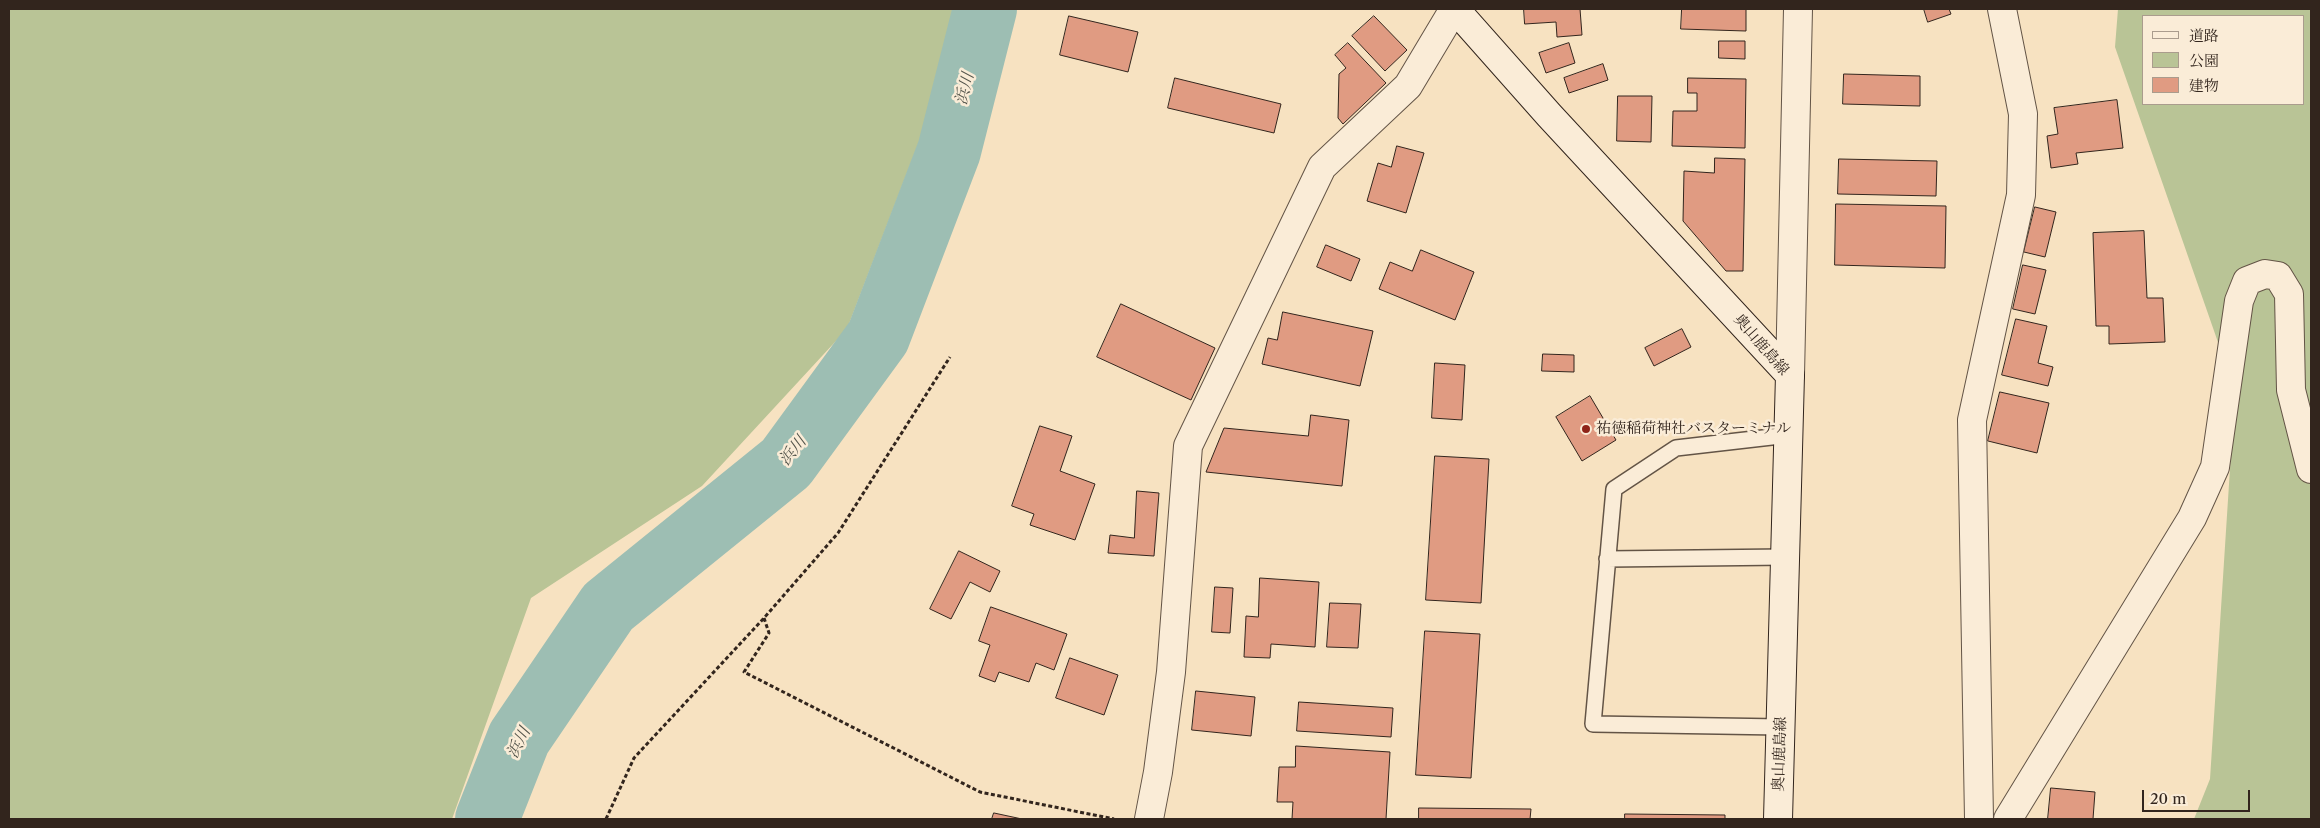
<!DOCTYPE html>
<html>
<head>
<meta charset="utf-8">
<style>
  body { margin:0 }
  #map { position:relative; width:2320px; height:828px; overflow:hidden; background:#f7e2c1; font-family:"Libre Caslon Text","Noto Serif JP",serif }
  canvas { display:block }
  .frame { position:absolute; inset:0; border:10px solid #32251d; pointer-events:none }
  .legend { position:absolute; left:2142px; top:15px; width:162px; height:90px; box-sizing:border-box; background:#faecd7; border:1px solid #aa9c8d; margin:0; padding:6px 9px; list-style:none; font-size:15px; color:#32251d }
  .legend li { display:flex; align-items:center; gap:10px; height:25px }
  .legend b { width:25px; border:1px solid #aa9c8d }
  .scale { position:absolute; left:2142px; top:790px; width:108px; height:22px; box-sizing:border-box; border:2px solid #32251d; border-top:0; padding-left:6px; font-size:15px; line-height:18px; white-space:nowrap; color:#32251d; -webkit-text-stroke:4px #faecd7; paint-order:stroke }
</style>
</head>
<body>
<div id="map">
<canvas width="2320" height="828"></canvas>
<div class="frame"></div>
<ul class="legend">
<li><b style="height:6px;background:#faecd7"></b>道路</li>
<li><b style="height:14px;background:#b9c496"></b>公園</li>
<li><b style="height:14px;background:#e09b82"></b>建物</li>
</ul>
<div class="scale">20 m</div>
</div>
<script>
const context = document.querySelector('canvas').getContext('2d');
context.lineJoin = 'round';
function fill(path, color) { context.fillStyle = color; context.fill(path, 'evenodd'); }
function stroke(path, color, width, dash) { context.strokeStyle = color; context.lineWidth = width; context.lineCap = dash ? 'butt' : 'round'; context.setLineDash(dash || []); context.stroke(path); }
function write(font, color, halo, rows, align = 'center') {
  context.font = font + ' "Libre Caslon Text","Noto Serif JP",serif'; context.lineWidth = 5; context.setLineDash([]); context.textBaseline = 'middle'; context.strokeStyle = halo; context.fillStyle = color; for (const [text, x, y, turn = 0] of rows) {
    context.save(); context.translate(x, y); context.rotate((+turn || 0) * Math.PI / 180); context.textAlign = isNaN(turn) ? turn : align; if (halo) context.strokeText(text, 0, 0); context.fillText(text, 0, 0); context.restore();
  }
}
const green = new Path2D(`
  M9,9H968L965,22L847,329L702,486L531,598L452,819H9Z
  M2118,9H2311V819H2194L2210,779L2235,391L2115,47ZM2144,16H2304V104H2144Z`);
const river = new Path2D(`
  M487,819L519,738L608,607L786,463L878,337L949,151L985,9`);
const building = new Path2D(`
  M1524,9H1585H1580L1582,35L1557,37L1556,22L1525,24Z
  M1682,9H1746V31L1681,29Z
  M1924,9H1949L1951,14L1928,22Z
  M1069,16L1138,32L1128,72L1060,55Z
  M1374,16L1407,50L1385,71L1352,36Z
  M1719,41H1745V59L1719,58Z
  M1348,43L1386,83L1343,124L1338,118L1339,74L1346,68L1335,55Z
  M1569,43L1575,63L1546,73L1539,53Z
  M1603,64L1608,80L1569,93L1564,78Z
  M1844,74L1920,76V106L1843,104Z
  M1175,78L1281,104L1274,133L1168,108Z
  M1688,78L1746,79L1745,148L1672,146L1673,111H1697V93H1688Z
  M1618,96H1652L1651,142L1617,141Z
  M2117,100L2123,148L2076,153L2078,164L2051,168L2047,136L2058,134L2054,108Z
  M1397,146L1424,153L1406,213L1367,201L1378,163L1391,167Z
  M1715,158L1745,159L1743,271H1726L1683,221L1684,171L1714,173Z
  M1839,159L1937,161L1936,196L1838,194Z
  M1836,204L1946,206L1945,268L1835,265Z
  M2035,207L2056,212L2045,257L2024,252Z
  M2144,231L2147,298H2163L2165,342L2109,344V326H2096L2093,233Z
  M1326,245L1360,259L1351,281L1317,267Z
  M1421,250L1474,272L1455,320L1379,289L1390,262L1412,271Z
  M2023,265L2046,270L2035,314L2013,309Z
  M1121,304L1215,348L1191,400L1097,357Z
  M1283,312L1373,331L1360,386L1262,364L1268,338L1277,340Z
  M2016,319L2047,326L2038,363L2053,367L2048,386L2002,375Z
  M1682,329L1691,347L1654,366L1645,348Z
  M1543,354L1574,355V372L1542,371Z
  M1435,363L1465,365L1462,420L1432,418Z
  M2000,392L2049,403L2037,453L1988,441Z
  M1590,396L1616,440L1582,461L1556,417Z
  M1311,415L1349,420L1342,486L1206,472L1224,428L1308,436Z
  M1040,426L1072,436L1060,471L1095,484L1075,540L1030,525L1034,514L1012,506Z
  M1435,456L1489,459L1481,603L1426,600Z
  M1137,491L1159,493L1154,556L1108,553L1110,535L1134,538Z
  M959,551L1000,571L990,592L970,582L951,619L930,609Z
  M1260,578L1319,582L1315,647L1271,644L1270,658L1244,657L1246,616L1258,617Z
  M1215,587L1233,588L1230,633L1212,632Z
  M1330,603L1361,604L1358,648L1327,647Z
  M991,607L1067,634L1054,670L1036,663L1029,682L999,672L995,682L979,676L990,645L979,641Z
  M1425,631L1480,634L1471,778L1416,775Z
  M1070,658L1118,675L1104,715L1056,698Z
  M1196,691L1255,697L1251,736L1192,730Z
  M1299,702L1393,708L1391,737L1297,731Z
  M1296,746L1390,752L1386,819H1292L1293,802H1277L1279,767H1295Z
  M2051,788L2095,792L2093,819H2048Z
  M1419,808L1531,809L1530,819H1419Z
  M994,813L1022,819H992Z
  M1625,814L1725,815V819H1625Z`);
const path = new Path2D(`
  M764,618L769,633L744,672L980,792L1114,819
  M606,819L634,758L764,618L838,533L950,357`);
const lane = new Path2D(`
  M1607,559L1786,557
  M1781,727L1593,724L1614,489L1676,448L1789,435`);
const street = new Path2D(`
  M1790,375L1798,9
  M1149,819L1158,772L1171,672L1188,446L1322,167L1408,86L1454,9
  M1979,819L1972,420L2021,195L2023,114L2002,9
  M2008,819L2192,518L2215,467L2239,301L2247,281L2265,274L2278,276L2289,294L2291,390L2311,469`);
const secondary = new Path2D(`
  M1455,9L1549,115L1790,375L1778,819`);
const markers = [
  [1586,429,5,"#8f2418"]
];
const streetNames = [
  ["奥山鹿島線",1761,345,49],
  ["奥山鹿島線",1780,754,-88]
];
const poiNames = [
  ["祐徳稲荷神社バスターミナル",1596,429]
];
const waterNames = [
  ["浜川",965,89,-76],
  ["浜川",793,451,-51],
  ["浜川",519,743,-63]
];
fill(green, '#b9c496');
stroke(river, '#9dbeb3', 64);
fill(building, '#e09b82');
stroke(building, '#32251d', 1);
stroke(lane, '#635446', 18);
stroke(street, '#635446', 30);
stroke(secondary, '#32251d', 30);
stroke(path, '#32251d', 3, [4, 2.5]);
stroke(lane, '#faecd7', 15);
stroke(street, '#faecd7', 28);
stroke(secondary, '#faecd7', 28);
for (const [x, y, r, color] of markers) { const dot = new Path2D(); dot.arc(x, y, r, 0, 2 * Math.PI); context.fillStyle = color; context.fill(dot); stroke(dot, '#faecd7', 2); }
write('15px', '#32251d', '#faecd7', streetNames);
write('15px', '#32251d', '#faecd7', poiNames, 'left');
write('italic 16px', '#52534a', '#faecd7', waterNames);
</script>
</body>
</html>
